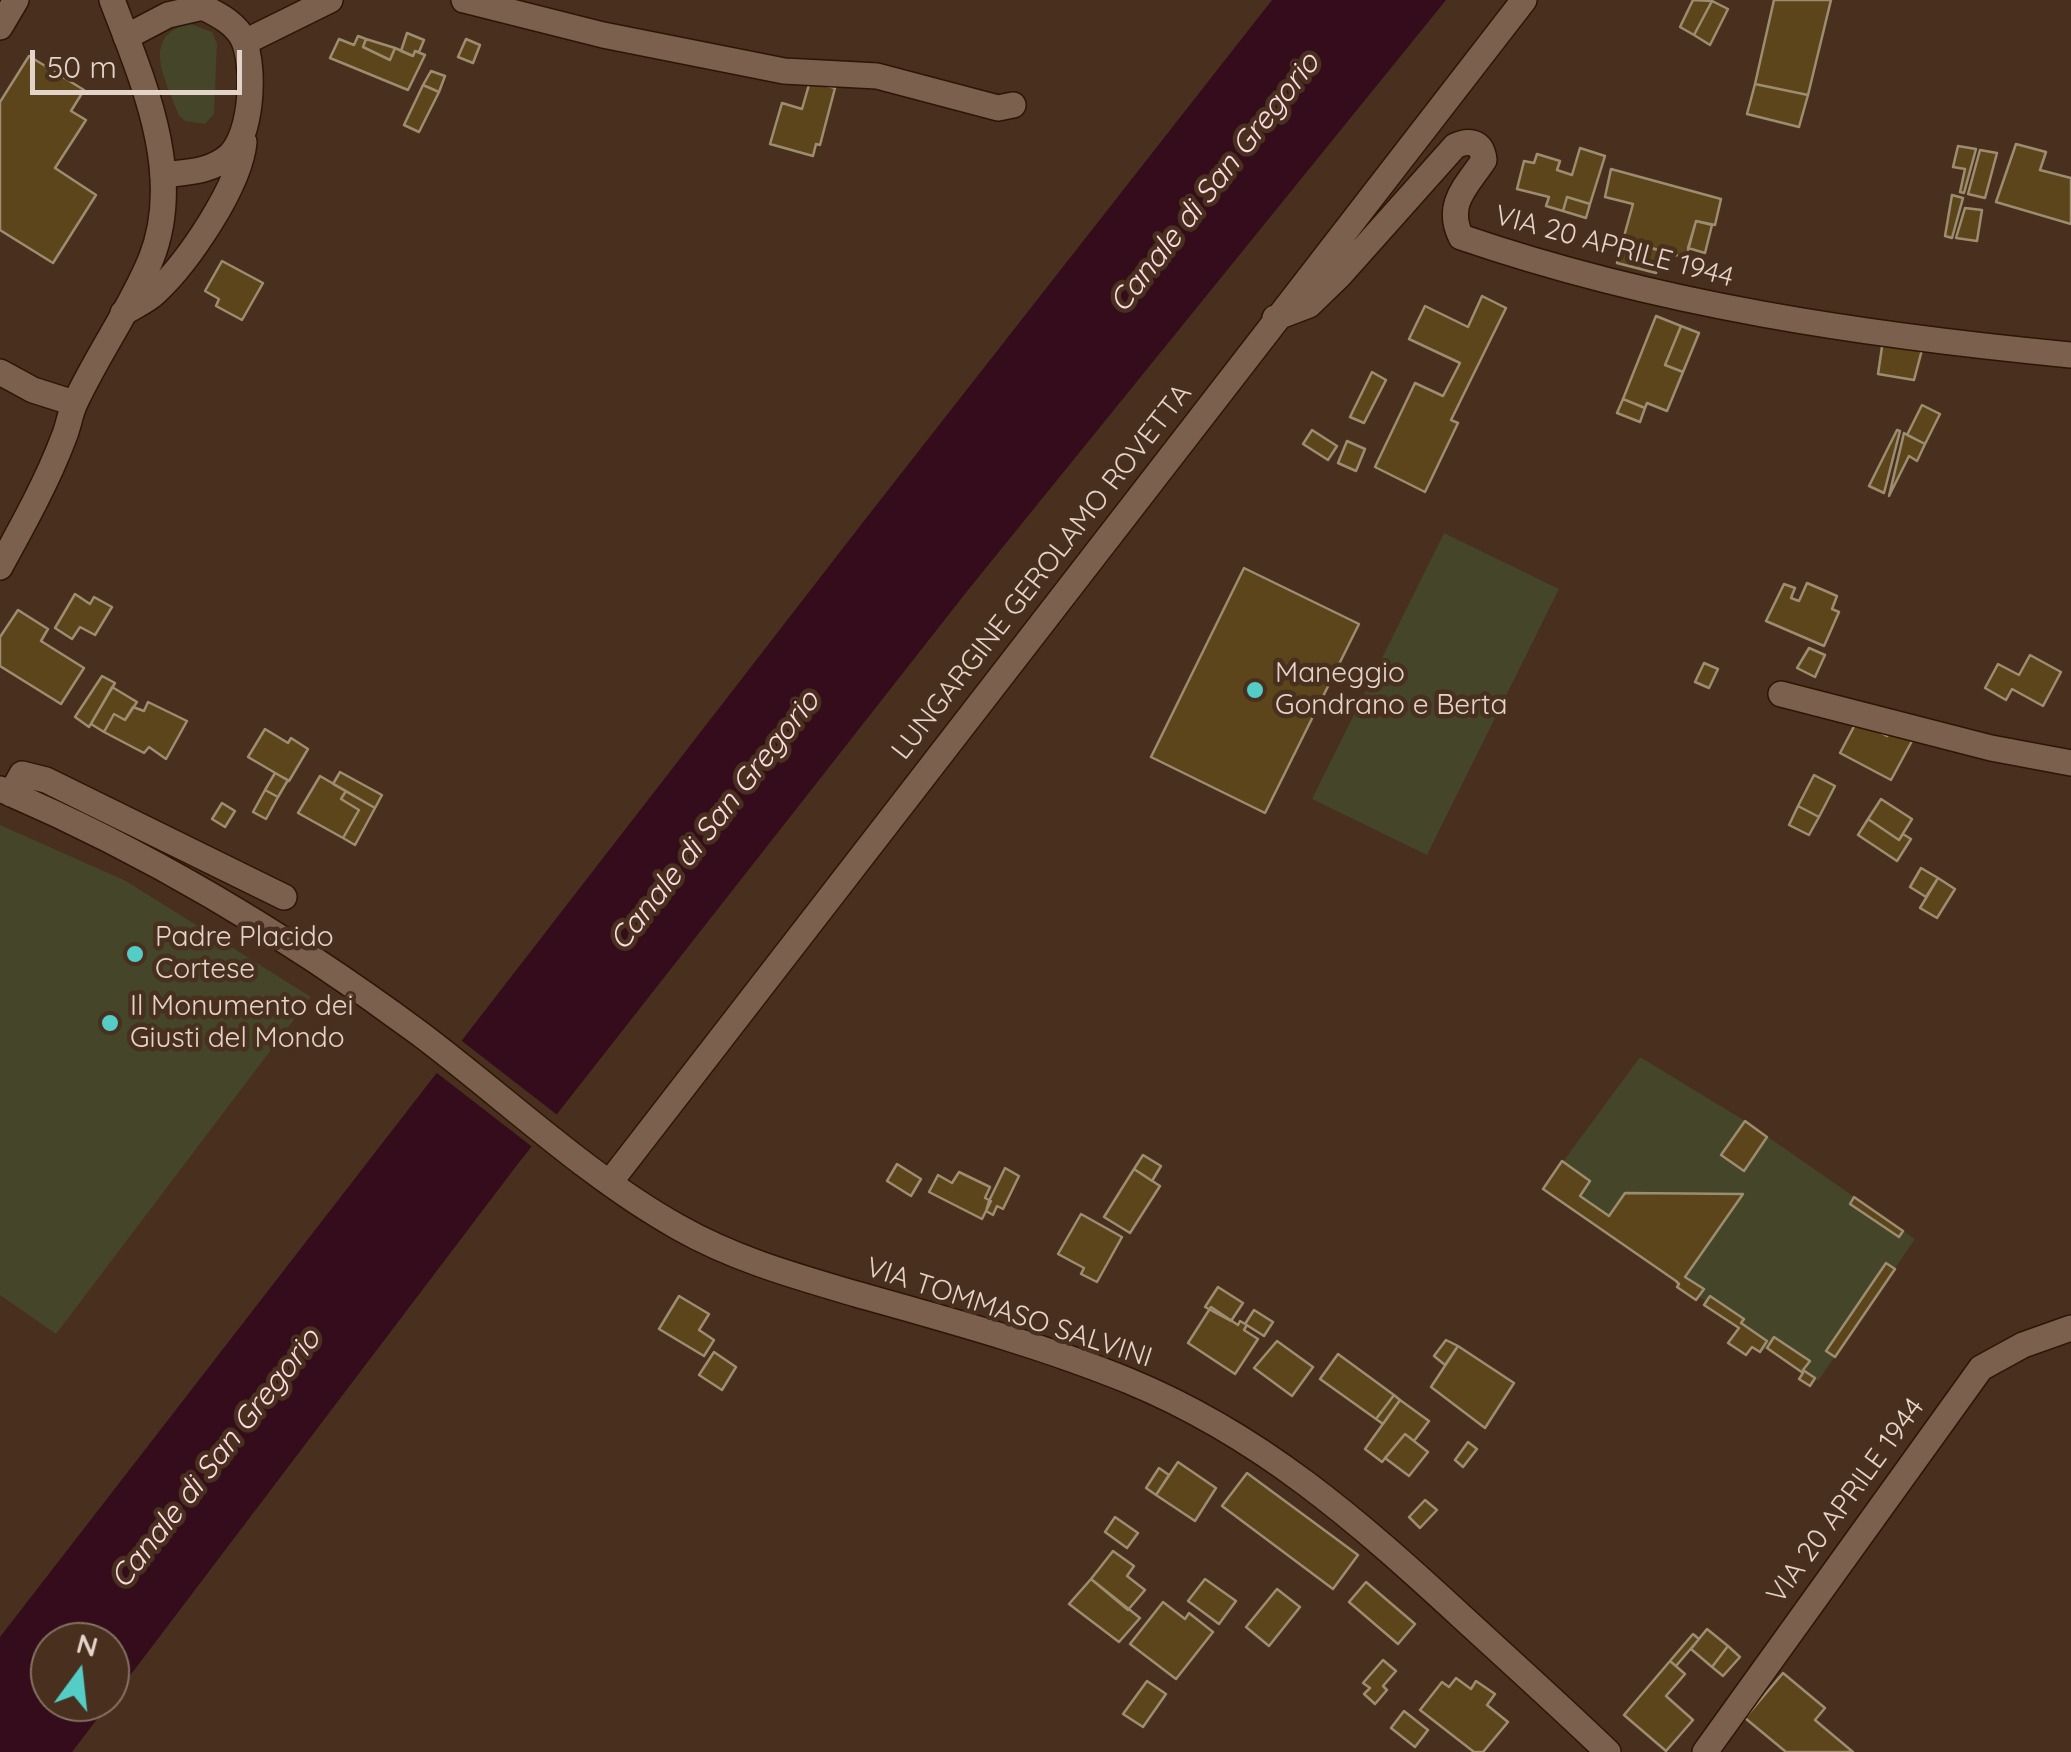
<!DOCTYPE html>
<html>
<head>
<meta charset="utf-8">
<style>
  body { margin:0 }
  #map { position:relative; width:2071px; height:1752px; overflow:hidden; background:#482f1e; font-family:Quicksand,sans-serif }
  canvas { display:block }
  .north { position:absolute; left:30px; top:1622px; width:100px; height:100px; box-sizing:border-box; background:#482f1e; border:2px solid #867162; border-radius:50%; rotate:15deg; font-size:28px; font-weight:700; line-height:40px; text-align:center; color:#e4d3c9 }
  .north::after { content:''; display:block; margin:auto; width:35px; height:45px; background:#54cdc6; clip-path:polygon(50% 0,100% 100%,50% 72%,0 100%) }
  .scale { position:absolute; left:30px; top:50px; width:212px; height:45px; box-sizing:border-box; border:5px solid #e4d3c9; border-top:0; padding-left:12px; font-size:30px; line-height:35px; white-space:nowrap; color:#e4d3c9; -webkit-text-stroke:8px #482f1e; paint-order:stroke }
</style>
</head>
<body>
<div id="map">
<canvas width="2071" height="1752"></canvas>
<div class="north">N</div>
<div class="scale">50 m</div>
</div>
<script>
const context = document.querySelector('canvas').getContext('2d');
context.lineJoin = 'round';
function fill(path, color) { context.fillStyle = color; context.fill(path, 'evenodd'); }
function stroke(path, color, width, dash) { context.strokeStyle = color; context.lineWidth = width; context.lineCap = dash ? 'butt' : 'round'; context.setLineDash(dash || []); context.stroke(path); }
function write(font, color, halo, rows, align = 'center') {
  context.font = font + ' Quicksand,sans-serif'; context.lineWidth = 9; context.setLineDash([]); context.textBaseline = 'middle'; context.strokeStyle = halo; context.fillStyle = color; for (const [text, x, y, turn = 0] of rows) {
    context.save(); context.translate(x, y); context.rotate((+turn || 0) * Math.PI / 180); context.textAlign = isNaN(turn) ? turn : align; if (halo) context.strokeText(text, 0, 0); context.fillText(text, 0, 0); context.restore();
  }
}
const green = new Path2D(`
  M190,24L212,32L217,44L214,114L205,124L185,121L179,115C167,84 138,34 190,24Z
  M1444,533L1559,589L1427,855L1312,799Z
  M0,825L126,881L311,997L56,1334L0,1295Z
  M1640,1057L1745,1121L1915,1239L1818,1381L1815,1379L1810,1386L1799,1379L1802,1372L1767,1348L1760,1352L1752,1348L1746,1355L1728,1343L1738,1328L1704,1305L1706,1301L1699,1297L1696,1300L1677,1287L1676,1281L1543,1189Z`);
const water = new Path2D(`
  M1272,0H1446L968,590L517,1165L110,1702V1642H50V1702H110L72,1752H0V1637L867,517Z`);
const pier = new Path2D(`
  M458,1038L560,1117L535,1149L433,1070Z`);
const building = new Path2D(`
  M1693,0L1712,1L1694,35L1680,27Z
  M1774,0H1831L1808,95L1755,84Z
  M1712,1L1728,9L1710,45L1694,35Z
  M407,33L424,40L419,52L415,51L413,56L401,51Z
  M358,36L366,39L363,47L390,60L395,48L413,56L415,51L425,55L408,90L330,58L339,39L354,45Z
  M366,39L395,48L390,60L363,47Z
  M466,39L480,45L473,63L458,57Z
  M29,56L84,90L71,111L86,120L55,168L96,195L53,263L0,230V102Z
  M431,71L445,76L439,92L423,85Z
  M810,81L835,88L820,145L816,144L813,156L770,144L782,103L802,109Z
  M1755,84L1808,95L1799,127L1747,114Z
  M423,85L439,92L419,132L404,125Z
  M2016,144L2046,152L2040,170L2071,178V224L1996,202Z
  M1958,146L1976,149L1964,193L1960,192L1965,169L1953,167Z
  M1580,148L1605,156L1590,204L1567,197L1563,211L1546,206L1549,197L1517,189L1524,161L1534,163L1537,154L1560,161L1557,170L1572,175Z
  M1980,150L1997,153L1985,198L1968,194Z
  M1611,169L1721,199L1715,225L1696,221L1686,258L1623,240L1633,204L1605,197Z
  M1952,195L1963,198L1952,238L1945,236Z
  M1567,197L1590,204L1586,218L1563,211Z
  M1965,208L1982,210L1977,241L1956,238Z
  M1696,221L1712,225L1705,253L1688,248Z
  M1623,240L1662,251L1656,273L1617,263Z
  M222,261L263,283L242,320L216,306L219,299L205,291Z
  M1482,296L1506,308L1451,420L1458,423L1425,492L1375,467L1415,383L1443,396L1460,363L1409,339L1425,306L1468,327Z
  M1656,316L1681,326L1665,365L1683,372L1667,411L1647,403L1645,408L1623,399Z
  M1681,326L1699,333L1683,372L1665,365Z
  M1883,340L1923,346L1914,380L1878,374Z
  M1372,372L1386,380L1364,423L1350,417Z
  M1623,399L1645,408L1640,422L1617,413Z
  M1922,405L1940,414L1925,444L1907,435Z
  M1312,430L1337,446L1328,460L1303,444Z
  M1897,430L1900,431L1884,493L1869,486Z
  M1904,433L1925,444L1917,461L1909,456L1889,496Z
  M1347,441L1365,449L1356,471L1338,463Z
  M1244,568L1359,624L1265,813L1151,757Z
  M1807,583L1837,596L1832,609L1839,612L1824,646L1766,621L1784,584L1795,588L1791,598L1799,601Z
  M75,594L90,604L94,597L112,607L95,635L80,627L72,639L55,628Z
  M18,610L48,629L41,641L84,668L61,704L0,666V637Z
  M1809,648L1825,655L1815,677L1797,668Z
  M2030,655L2061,672L2043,706L2012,689L2006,700L1985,688L1998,664L2019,675Z
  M1704,663L1718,669L1709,688L1695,682Z
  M102,676L115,683L89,727L75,717Z
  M112,687L137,702L125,720L114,714L104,732L91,724Z
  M148,702L187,721L166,759L149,747L144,753L104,732L114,714L125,720L133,707L144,711Z
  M1859,717L1866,725L1887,736L1891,730L1912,741L1891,780L1840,753Z
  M265,729L288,743L291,738L308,749L289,781L248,757Z
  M340,772L382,795L375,808L333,784Z
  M275,773L288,780L278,797L265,790Z
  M1814,775L1835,786L1819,817L1798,806Z
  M320,776L346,791L341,799L359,810L343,838L298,813Z
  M265,790L278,797L266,819L253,812Z
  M346,791L375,808L355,845L343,838L359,810L341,799Z
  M1881,799L1912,819L1899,840L1868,819Z
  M222,803L235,811L225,827L212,819Z
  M1798,806L1819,817L1809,835L1789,825Z
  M1868,819L1899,840L1903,834L1911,839L1897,861L1858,835Z
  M1921,868L1938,878L1926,897L1910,887Z
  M1938,878L1955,889L1937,918L1920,908Z
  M1745,1121L1767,1137L1744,1171L1721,1155Z
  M1143,1155L1161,1166L1152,1181L1134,1169Z
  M1562,1161L1590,1181L1580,1196L1609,1216L1625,1193L1743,1194L1685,1277L1704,1289L1696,1300L1677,1287L1679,1284L1676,1281L1543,1189Z
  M897,1164L921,1179L911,1196L887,1181Z
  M1005,1168L1019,1176L1003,1209L997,1206L993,1215L986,1211L989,1201Z
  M1134,1169L1160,1186L1130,1233L1104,1217Z
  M959,1172L990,1187L985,1198L991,1201L982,1219L929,1192L938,1175L952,1183Z
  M1854,1197L1903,1231L1899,1237L1850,1204Z
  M1081,1214L1122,1237L1097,1282L1081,1274L1084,1268L1058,1254Z
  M1886,1263L1895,1269L1835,1357L1826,1351Z
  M1218,1287L1243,1303L1231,1321L1205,1307Z
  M679,1296L709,1314L699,1330L714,1340L704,1356L659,1329Z
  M1710,1296L1744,1319L1741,1323L1767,1341L1760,1352L1752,1347L1746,1355L1728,1343L1739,1328L1704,1305Z
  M1211,1307L1238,1325L1240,1321L1247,1325L1244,1330L1258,1339L1235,1374L1188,1343Z
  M1254,1310L1273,1322L1264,1336L1245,1324Z
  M1774,1337L1810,1361L1803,1370L1815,1378L1810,1386L1799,1379L1803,1373L1767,1348Z
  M1446,1340L1458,1346L1445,1365L1434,1356Z
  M1277,1341L1313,1367L1292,1396L1254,1368Z
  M1458,1346L1514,1383L1485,1428L1431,1387Z
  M714,1352L736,1367L722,1390L699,1375Z
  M1338,1354L1394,1395L1376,1419L1320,1379Z
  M1394,1395L1400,1400L1383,1424L1376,1419Z
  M1400,1400L1429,1421L1414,1441L1405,1434L1382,1462L1365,1449Z
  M1405,1434L1428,1452L1409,1476L1385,1458Z
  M1468,1442L1477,1449L1463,1467L1455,1460Z
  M1178,1462L1216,1488L1195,1521L1156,1495Z
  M1159,1468L1169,1475L1156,1495L1146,1488Z
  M1247,1473L1358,1555L1333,1589L1222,1506Z
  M1425,1500L1437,1510L1420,1528L1409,1517Z
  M1115,1517L1138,1533L1127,1548L1105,1532Z
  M1113,1551L1134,1566L1127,1576L1145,1590L1128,1610L1091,1579Z
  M1091,1579L1140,1618L1119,1642L1069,1604Z
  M1205,1579L1236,1601L1219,1624L1188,1601Z
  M1366,1582L1415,1624L1398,1644L1349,1602Z
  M1277,1589L1300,1607L1269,1646L1246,1627Z
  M1163,1602L1185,1619L1189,1613L1213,1632L1176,1679L1130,1644Z
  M1707,1629L1728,1646L1712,1667L1691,1649Z
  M1693,1634L1699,1639L1676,1666L1670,1661Z
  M1728,1646L1740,1657L1723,1676L1712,1667Z
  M1383,1660L1396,1671L1383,1686L1387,1690L1375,1704L1364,1694L1370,1688L1363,1683Z
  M1670,1661L1685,1674L1666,1696L1693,1720L1666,1751L1624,1715Z
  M1783,1673L1825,1708L1815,1720L1853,1752H1786L1745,1718Z
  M1456,1678L1471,1689L1476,1681L1495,1694L1487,1705L1508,1722L1483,1752H1474L1420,1710L1442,1682L1449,1687Z
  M1147,1681L1166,1694L1143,1727L1123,1714Z
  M1404,1711L1428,1730L1415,1747L1391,1728Z`);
const minor = new Path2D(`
  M464,0L603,35L784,71L877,76L998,108L1013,105
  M0,27L16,0
  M126,37L168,15L203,7C219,15 237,24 244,41C255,69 252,133 230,155C212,172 186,172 163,175
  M245,42L330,0
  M123,313C134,306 147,301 156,292C188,262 240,186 244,142
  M1275,318L1309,305L1340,275L1455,146C1470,139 1482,142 1484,160C1466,187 1445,204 1461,237C1659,305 1863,335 2071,355
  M0,372L33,390L74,403
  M1781,694L1991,748L2071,763
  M0,789C150,853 289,937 419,1033C503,1096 587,1176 678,1227C734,1259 795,1276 856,1294C948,1320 1041,1345 1129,1381C1260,1435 1358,1521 1461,1616C1510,1661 1560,1706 1608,1752
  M11,794L22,774L46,780L284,897
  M610,1182L1524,0
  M1705,1752L1981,1368L2023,1345L2071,1328`);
const tertiary = new Path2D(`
  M0,567C23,525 47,482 64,437C69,425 70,412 76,401C99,352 131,308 151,259C185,174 142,79 112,0`);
const markers = [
  [1255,690,10,"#54cdc6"],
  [135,954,10,"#54cdc6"],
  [110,1023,10,"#54cdc6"]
];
const streetNames = [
  ["VIA 20 APRILE 1944",1614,247,15],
  ["LUNGARGINE GEROLAMO ROVETTA",1042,572,-52],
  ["VIA TOMMASO SALVINI",1009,1313,18],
  ["VIA 20 APRILE 1944",1846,1501,-54]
];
const poiNames = [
  ["Maneggio",1275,674],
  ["Gondrano e Berta",1275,706],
  ["Padre Placido",155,938],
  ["Cortese",155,970],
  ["Il Monumento dei",130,1007],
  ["Giusti del Mondo",130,1039]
];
const waterNames = [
  ["Canale di San Gregorio",1215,183,-52],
  ["Canale di San Gregorio",715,821,-52],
  ["Canale di San Gregorio",216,1459,-52]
];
fill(green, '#454529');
fill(water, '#340c1c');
fill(pier, '#482f1e');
fill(building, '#5c451a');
stroke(building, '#9d8d70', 2.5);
stroke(minor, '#2d1606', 28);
stroke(tertiary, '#2d1606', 28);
stroke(minor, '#7c604e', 25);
stroke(tertiary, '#7c604e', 25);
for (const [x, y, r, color] of markers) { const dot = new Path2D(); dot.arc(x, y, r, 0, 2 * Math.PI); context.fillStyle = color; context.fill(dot); stroke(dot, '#482f1e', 4); }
write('28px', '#e4d3c9', '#482f1e', streetNames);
write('28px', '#e4d3c9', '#482f1e', poiNames, 'left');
write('italic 30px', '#fcdae3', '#482f1e', waterNames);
</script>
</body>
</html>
